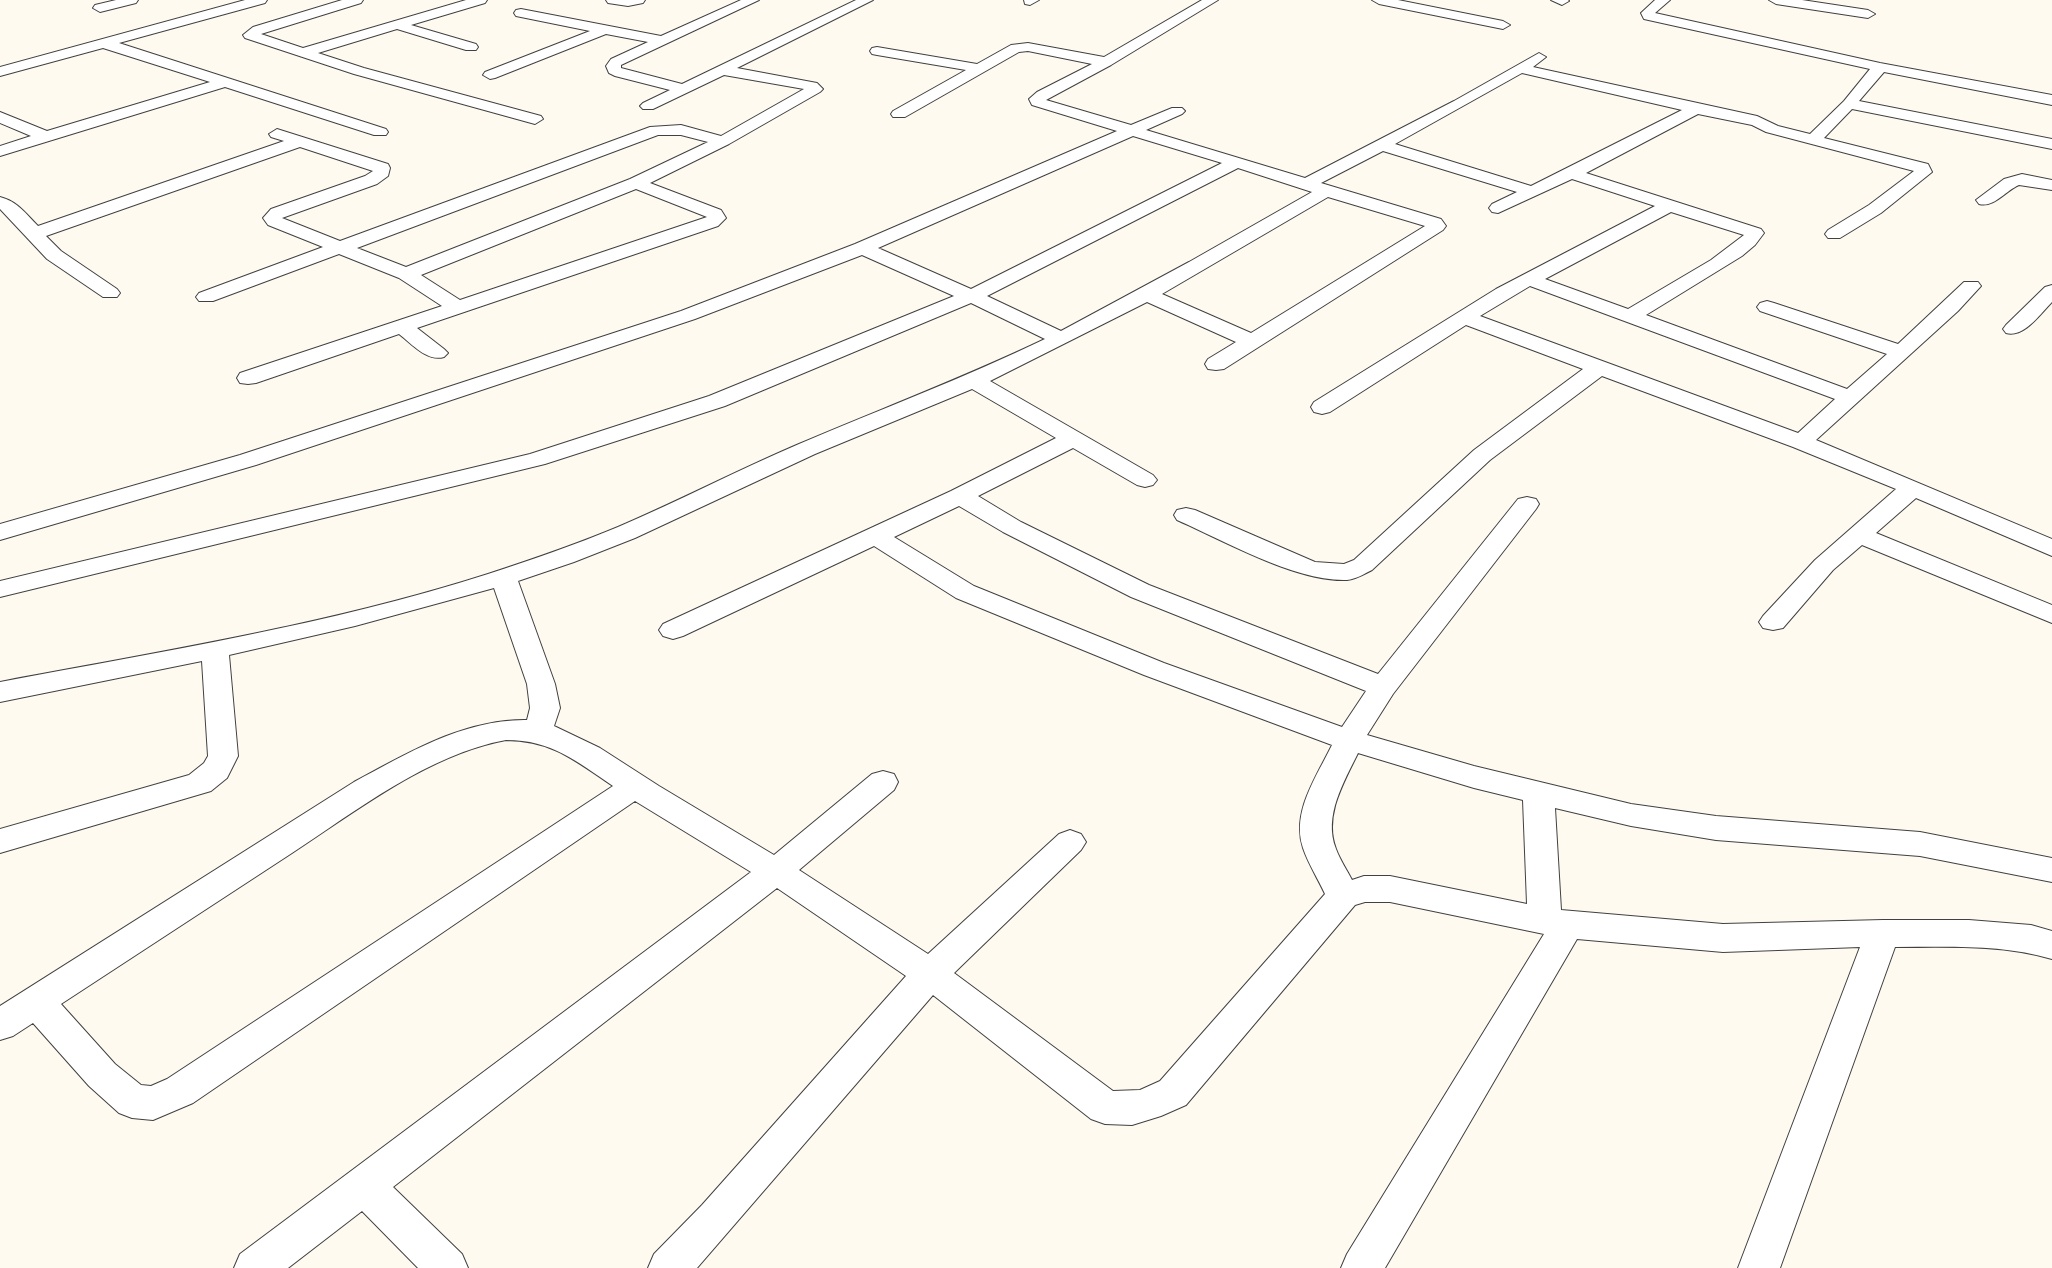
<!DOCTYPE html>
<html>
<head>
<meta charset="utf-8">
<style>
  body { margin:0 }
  canvas { display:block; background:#fffaef }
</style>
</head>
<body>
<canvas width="2052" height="1268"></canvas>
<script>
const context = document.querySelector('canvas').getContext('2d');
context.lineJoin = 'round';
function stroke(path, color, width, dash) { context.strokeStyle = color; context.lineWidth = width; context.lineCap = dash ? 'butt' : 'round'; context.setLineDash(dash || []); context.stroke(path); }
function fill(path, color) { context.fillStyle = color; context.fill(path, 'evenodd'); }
const street = new Path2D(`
  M116,0H138L136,3L100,12L93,8L95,5Z
  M245,0H267L265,3L119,43L386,129L388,132L386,135H374L225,87L0,156V146L31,136L0,123V112L47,131L210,82L103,48L0,76V67Z
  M342,0H363L361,3L261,34L303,48L466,0H487L485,3L411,25L476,44L478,47L476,50H466L397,29L318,53L364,68L541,116L543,119L535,124L354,74L245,38L243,35L253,27Z
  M606,0H645L643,3L628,6L608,3Z
  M741,0H759L621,65V68L682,84L856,0H873L737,68L817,83L823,89L820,92L729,144L650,183L721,210L726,218L718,226L417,328L444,349L448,353L444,357C427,362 412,344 399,334L256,383L248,384L240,383L237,378L240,373L442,306L399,278L339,254L213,301H199L196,297L199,293L323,247L268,225L263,218L271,209L365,176L373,171L300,147L46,236L61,251L117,289L120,293L117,297H103L47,259L0,209V197C17,201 26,214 38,226L284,141L271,137L269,134L277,129L388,164L390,168L388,176L377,184L282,218L340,241L650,127L681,125L721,136L804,89L724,75L653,109H643L640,106L643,103L670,90L615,76L609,73L606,66L611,59L648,42L606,34L495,78L490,79L483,75L485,72L590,31L516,16L514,13L516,10L521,9L661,36ZM658,135H681L708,142L630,179L406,267L357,248ZM636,189L707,217L460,300L421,275Z
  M1024,0H1039L1030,5L1025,4Z
  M1202,0H1218L1111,65L1046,100L1131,125L1172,108H1182L1185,111L1182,114L1146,130L1305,178L1454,101L1539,53L1546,57L1533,67L1757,116L1778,126L1810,134L1844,101L1870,69L1644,19L1641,13L1655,0H1670L1655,13L1880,63L2052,95V105L1884,72L1859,101L2052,139V149L1852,109L1824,138L1928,164L1932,172L1881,213L1840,238H1828L1825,234L1828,230L1869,205L1914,171L1766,132L1752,125L1698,114L1586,173L1761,229L1764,233L1755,245L1742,256L1646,315L1847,389L1887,354L1760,311L1757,307L1760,303L1767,301L1774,303L1898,344L1964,282H1978L1981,286L1958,311L1816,440L2052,539V556L1916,498L1876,533L2052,605V623L1862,545L1833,570L1783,628L1773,630L1763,628L1759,622L1763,616L1815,560L1896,489L1793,447L1602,376L1490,460L1372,570C1364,574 1356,579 1347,580C1296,582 1225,541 1177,520L1174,515L1177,510L1186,508L1195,510L1315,562L1344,564L1354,560L1474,450L1583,369L1466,325L1330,412L1322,414L1314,412L1311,407L1314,402L1496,289L1655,206L1572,179L1498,213L1492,212L1489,208L1492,204L1517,192L1383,151L1321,183L1441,219L1446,226L1443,230L1224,369L1216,370L1208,369L1205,364L1208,359L1236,342L1147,302L990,381L1153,475L1157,480L1153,485L1145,487L1137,485L1073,448L978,496L1021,522L1149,585L1378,674L1518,499L1527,497L1536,499L1539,504L1536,509L1393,694L1367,735L1474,766L1631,804L1716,816L1920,832L2052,858V882L1920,856L1716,840L1631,826L1555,808L1561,910L1723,924L1883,920H1969L2031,925L2052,931V959C2002,944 1947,947 1895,947L1780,1268H1738L1860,947L1723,952L1577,939L1385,1268H1341L1347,1254L1544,934L1390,902H1365L1355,905L1186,1105L1161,1116L1132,1125L1105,1124L1091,1119L933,995L697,1268H648L654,1254L702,1205L906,976L777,888L393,1187L462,1254L468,1268H418L362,1211L288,1268H234L240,1254L751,872L635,801L193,1103L153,1120L132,1118L119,1113L89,1086L33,1023L13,1036L0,1040V1006L354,782C408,753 464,719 527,720L530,708L527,684L494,588L355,626L229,655L238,756L227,778L211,791L0,853V829L189,775L204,763L208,756L202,661L0,702V682C163,651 329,625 488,574C531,560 575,545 618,527C679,501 738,470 799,444C881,409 964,378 1045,339L971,303L725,406L545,464L0,597V581L530,454L709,396L954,296L862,255L695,319L256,465L0,540V524L240,455L681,311L855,244L1117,131L1032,105L1029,99L1037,92L1092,64L1028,51L1019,52L905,117H893L891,114L893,111L966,70L877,55L872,54L870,51L872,48L877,47L977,64L1011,45L1028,43L1104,57ZM1522,73L1682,110L1531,186L1395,144ZM1133,136L1222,163L971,289L878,248ZM1238,168L1312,192L1189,262L1061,331L987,296ZM1328,197L1425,226L1251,333L1162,294ZM1671,212L1744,235L1711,260L1628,309L1545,279ZM1530,286L1835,399L1798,433L1480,316ZM972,389L1056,438L951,491L663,624L659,630L663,636L673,639L683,636L874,546L956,598L1144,675L1332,745C1317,776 1291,812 1303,848C1308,863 1318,879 1325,894L1160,1081L1140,1090L1113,1091L954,973L1081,850L1086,842L1081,834L1070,830L1059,834L928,954L799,870L894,790L898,782L894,774L883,771L872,774L774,855L659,786L600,748L554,726L560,708L555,684L518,581L574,562L635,538L815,454ZM959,506L1003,532L1131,597L1366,691L1342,727L1164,663L974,586L894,537ZM506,740C552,740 576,761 613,786L167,1079L151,1086L141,1085L115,1064L61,1004C138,954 215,903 292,853C356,811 429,754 506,740ZM1358,753L1474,788L1523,800L1527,904L1390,876H1364L1352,880C1347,870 1340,860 1336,849C1323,816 1344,782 1358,753Z
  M1372,0H1398L1503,21L1510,25L1503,29L1379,4Z
  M1551,0H1568L1569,1L1562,5Z
  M1769,0H1802L1868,10L1875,14L1868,18L1776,4Z
  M2022,174L2052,180V190L2019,185C2005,191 1994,208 1979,204L1976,200L2004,179Z
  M2052,285V302C2040,314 2024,338 2006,333L2003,329L2006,325L2045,287Z`);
stroke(street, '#414141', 2);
fill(street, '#fff');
</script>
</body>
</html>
